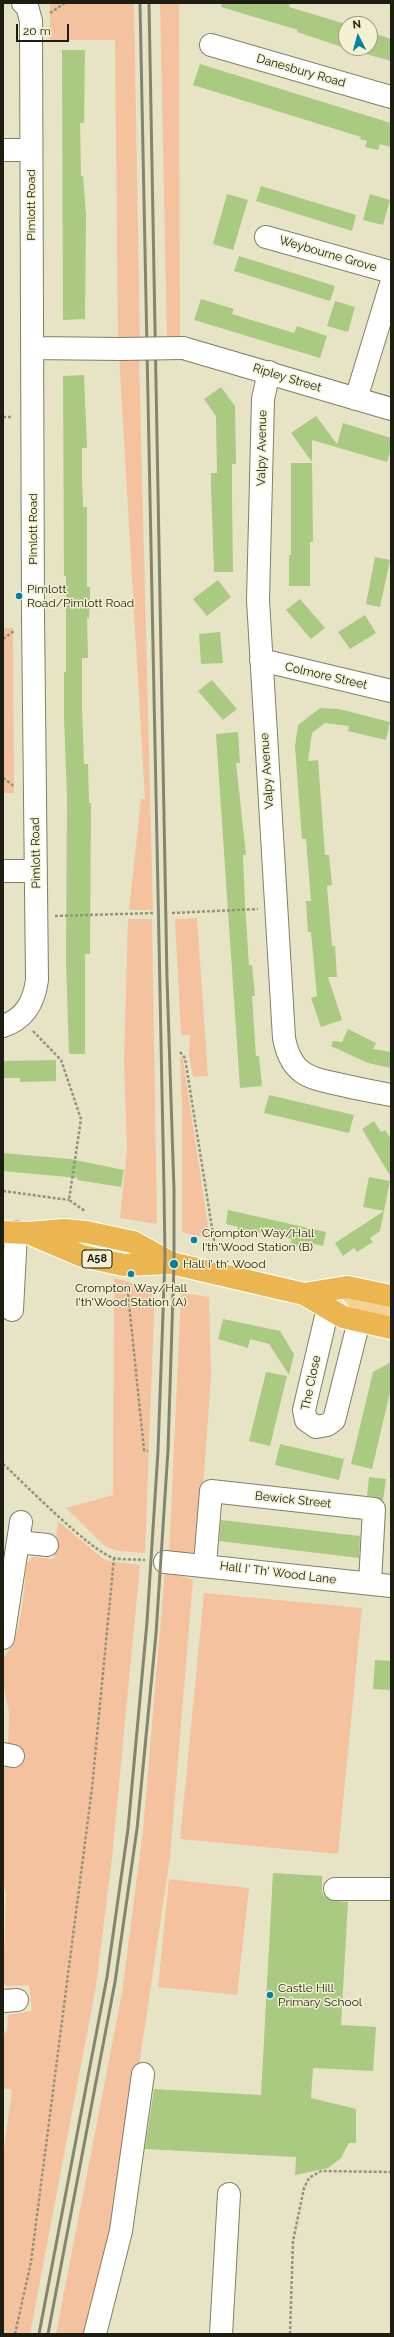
<!DOCTYPE html>
<html>
<head>
<meta charset="utf-8">
<style>
  body { margin:0 }
  #map { position:relative; width:394px; height:2337px; overflow:hidden; background:#e6e4c5; font-family:Raleway,sans-serif }
  canvas { display:block }
  .frame { position:absolute; inset:0; border:4px solid #1d1d11; pointer-events:none }
  .north { position:absolute; left:338px; top:16px; width:40px; height:40px; box-sizing:border-box; background:#f3f1d2; border:1px solid #9d9c85; border-radius:50%; rotate:354deg; font-size:11px; font-weight:700; line-height:16px; text-align:center; color:#1d1d11 }
  .north::after { content:''; display:block; margin:auto; width:14px; height:18px; background:#0083a6; clip-path:polygon(50% 0,100% 100%,50% 72%,0 100%) }
  .scale { position:absolute; left:16px; top:24px; width:53px; height:18px; box-sizing:border-box; border:2px solid #1d1d11; border-top:0; padding-left:5px; font-size:12px; line-height:14px; white-space:nowrap; color:#1d1d11; -webkit-text-stroke:3px #f3f1d2; paint-order:stroke }
</style>
</head>
<body>
<div id="map">
<canvas width="394" height="2337"></canvas>
<div class="frame"></div>
<div class="north">N</div>
<div class="scale">20 m</div>
</div>
<script>
const context = document.querySelector('canvas').getContext('2d');
context.lineJoin = 'round';
function fill(path, color) { context.fillStyle = color; context.fill(path, 'evenodd'); }
function stroke(path, color, width, dash) { context.strokeStyle = color; context.lineWidth = width; context.lineCap = dash ? 'butt' : 'round'; context.setLineDash(dash || []); context.stroke(path); }
function write(font, color, halo, rows, align = 'center') {
  context.font = font + ' Raleway,sans-serif'; context.lineWidth = 3; context.setLineDash([]); context.textBaseline = 'middle'; context.strokeStyle = halo; context.fillStyle = color; for (const [text, x, y, turn = 0] of rows) {
    context.save(); context.translate(x, y); context.rotate((+turn || 0) * Math.PI / 180); context.textAlign = isNaN(turn) ? turn : align; if (halo) context.strokeText(text, 0, 0); context.fillText(text, 0, 0); context.restore();
  }
}
const green = new Path2D(`
  M50,3H134L140,342H118L115,40H50Z
  M160,3H179L180,341H167Z
  M119,355H139L153,910H129L141,799H145Z
  M3,628H13L14,793H3Z
  M197,918L208,1076L193,1077L189,1055L190,1035H181L175,919Z
  M128,919H152L157,1224L120,1218L127,1151L124,1062Z
  M180,1056L183,1059L210,1239L182,1232V1105Z
  M114,1278L155,1289L145,1553L119,1551L106,1547L66,1508L113,1495Z
  M181,1293L209,1297L211,1376L198,1559L169,1556Z
  M58,1521L102,1558L108,1561L140,1565L112,1858L96,1986L30,2334H3V2157L12,2090L3,2088V2036L7,2030L8,2015L32,2011L29,1985L7,1986L3,1983V1978L6,1894L3,1879V1771L5,1765L16,1767L19,1748L8,1746L9,1713L3,1682V1658C23,1638 23,1590 27,1563L33,1557L54,1559Z
  M165,1571L193,1580L170,1857L129,2133L89,2334H56L122,1993L143,1830Z
  M204,1593L362,1608L338,1854L180,1839Z
  M169,1879L249,1888L237,1995L158,1987Z`);
const building = new Path2D(`
  M222,3H290L289,7L346,24V48H370V32L391,39V61L345,48L297,32L298,30L221,7Z
  M62,50H85L84,123H80L81,176H83L86,215L85,319L63,320Z
  M200,64L391,123V147L380,144L378,150L365,147L367,141L360,139L361,137L193,85Z
  M261,186L356,215L352,231L256,201Z
  M227,194L248,200L233,250L213,244Z
  M370,194L390,200L383,225L363,220Z
  M239,256L335,286L330,301L234,271Z
  M201,299L234,309L232,314L294,333L297,326L327,336L320,358L194,320Z
  M335,301L355,307L348,332L327,326Z
  M84,375L87,448H82V476L83,507H87V587H90V602L89,618H87L88,658H82V708L84,764H88L89,803H91L90,954H85V1054H69L66,962L67,795L64,718V672H66V576H64L63,376Z
  M221,387L235,406L236,464H232V500L233,572H214L211,486V473H217L216,416L204,399Z
  M316,416L337,444L343,423L391,438V449L387,462L312,440V462L291,433Z
  M291,463H312L313,542H310V586H289V555H291Z
  M375,557L390,560L380,607L366,604Z
  M218,580L231,597L207,616L193,599Z
  M300,599L325,628L311,639L286,610Z
  M365,615L376,633L350,649L338,632Z
  M220,632L223,663L201,664L199,634Z
  M212,680L237,709L223,720L198,691Z
  M320,708L339,709L390,722L386,740L348,731L349,726L325,723L312,733L308,761L318,760L325,855H329L332,885L327,886L332,946H335L337,977H328L342,1020L321,1027L311,998L317,996L311,932H308L306,901H311L306,839H302L295,746L298,725Z
  M238,732L240,763H236L246,855H243L245,904L249,965H252L255,996H252L256,1056H259L262,1086L240,1088L216,734Z
  M348,1029L376,1043L373,1049L391,1052V1068L368,1063L331,1046L333,1041L342,1042Z
  M56,1060V1081L20,1082V1078H3V1061Z
  M269,1095L354,1115L349,1133L264,1113Z
  M374,1121L381,1132L385,1130L391,1139V1177L362,1129Z
  M3,1153L70,1159L124,1170L121,1187L77,1180L78,1178L3,1171Z
  M369,1177L390,1181L380,1231L370,1238L373,1242L357,1252L354,1248L343,1256L335,1243L384,1211L363,1207Z
  M228,1210L326,1232L323,1246L310,1243L309,1248L290,1244L292,1239L257,1232L256,1236L237,1231L238,1227L226,1224Z
  M223,1319L280,1331L294,1354L289,1375L269,1344L250,1339L248,1348L218,1339Z
  M391,1362V1388L372,1469L351,1464L373,1372Z
  M266,1372L287,1376L270,1446L249,1441Z
  M280,1444L344,1459L339,1480L275,1465Z
  M369,1477L386,1479L383,1500L376,1497L367,1496Z
  M221,1520L360,1536L359,1558L219,1541Z
  M375,1660L391,1661V1690L373,1689Z
  M273,1873L322,1876V1892L324,1896L335,1901L348,1902L341,2025L376,2027L373,2071L313,2068L311,2098L356,2109V2143H349L341,2158L328,2168L295,2175L296,2157L145,2149L154,2089L261,2095Z`);
const path = new Path2D(`
  M50,13L65,3
  M3,417H12
  M3,639L14,631
  M3,778L15,787
  M172,913L258,909
  M55,916L154,913
  M33,1031L61,1060L81,1119L69,1200L85,1211
  M180,1052L185,1058L216,1253
  M3,1191L69,1200
  M127,1284L144,1450L148,1451
  M3,1464C24,1483 91,1552 114,1558C123,1560 135,1559 145,1560
  M15,2334L31,2262L92,1788L114,1558
  M290,2334L293,2241L304,2188L309,2178L321,2171L391,2172`);
const minor = new Path2D(`
  M211,45L391,97
  M3,150H31
  M266,237L391,272
  M32,348L121,349
  M183,348L391,409
  M269,372L263,399L258,600L284,1038C291,1075 309,1078 342,1085C359,1089 375,1092 391,1095
  M356,399L391,284
  M261,660L391,691
  M3,871H36
  M3,1026C25,1019 34,1002 37,980L33,615L31,21L27,6L23,3
  M328,1308L304,1410L306,1420L316,1427L327,1425L334,1420L359,1321
  M12,1310L16,1232
  M18,1542L47,1545
  M165,1562L391,1586
  M205,1564L211,1491L374,1509L370,1583
  M3,1638L21,1522
  M3,1754L13,1756
  M335,1889H391
  M3,2001L17,2000
  M95,2334L121,2231L143,2074
  M221,2334L229,2194`);
const major = new Path2D(`
  M347,1287L361,1304L391,1311`);
const highway = new Path2D(`
  M3,1232L28,1233L64,1230L86,1232L133,1242L171,1263
  M28,1233L82,1256L124,1265L171,1263L304,1294L343,1317L391,1328
  M304,1294L347,1287L391,1296`);
const rail = new Path2D(`
  M39,2334L107,1977L128,1829L147,1622L158,1451L165,1258L164,1189L140,3
  M48,2334L115,1982L137,1829L156,1634L168,1450L174,1264V1190L167,978L149,3`);
const minorBridge = new Path2D(`
  M121,349L183,348`);
const markers = [
  [19,596,4,"#0083a6"],
  [194,1240,4,"#0083a6"],
  [174,1264,5,"#0083a6"],
  [131,1274,4,"#0083a6"],
  [270,1995,4,"#0083a6"]
];
const shields = [
  [97,1259,30]
];
const shieldNames = [
  ["A58",97,1259]
];
const streetNames = [
  ["Danesbury Road",301,71,16],
  ["Pimlott Road",31,205,-90],
  ["Weybourne Grove",328,254,16],
  ["Ripley Street",287,378,17],
  ["Valpy Avenue",262,448,-89],
  ["Pimlott Road",33,529,-90],
  ["Colmore Street",326,676,13],
  ["Valpy Avenue",267,771,-94],
  ["Pimlott Road",36,853,-91],
  ["The Close",311,1383,-78],
  ["Bewick Street",293,1500,6],
  ["Hall I' Th' Wood Lane",278,1573,7]
];
const poiNames = [
  ["Pimlott",27,589],
  ["Road/Pimlott Road",27,603],
  ["Crompton Way/Hall",202,1233],
  ["I'th'Wood Station (B)",202,1247],
  ["Hall i' th' Wood",183,1264],
  ["Crompton Way/Hall",131,1288,"center"],
  ["I'th'Wood Station (A)",131,1302,"center"],
  ["Castle Hill",278,1988],
  ["Primary School",278,2002]
];
fill(green, '#f4c29f');
fill(building, '#aaca82');
stroke(minor, '#817f63', 24);
stroke(major, '#fff', 24);
stroke(highway, '#fff', 24);
stroke(path, '#94937c', 2.5, [3, 2]);
stroke(minor, '#fff', 22);
stroke(major, '#f3d395', 22);
stroke(highway, '#ebb54f', 22);
stroke(rail, '#85846e', 3);
stroke(minorBridge, '#817f63', 24, []);
stroke(minorBridge, '#fff', 22);
for (const [x, y, r, color] of markers) { const dot = new Path2D(); dot.arc(x, y, r, 0, 2 * Math.PI); context.fillStyle = color; context.fill(dot); stroke(dot, '#f3f1d2', 1.5); }
for (const [x, y, w] of shields) { const box = new Path2D(); box.roundRect(x - w / 2, y - 9, w, 18, 3); context.fillStyle = '#f3f1d2'; context.fill(box); stroke(box, '#1d1d11', 1); }
write('bold 11px', '#1d1d11', null, shieldNames);
write('12px', '#1d1d11', '#f3f1d2', streetNames);
write('12px', '#1d1d11', '#f3f1d2', poiNames, 'left');
</script>
</body>
</html>
